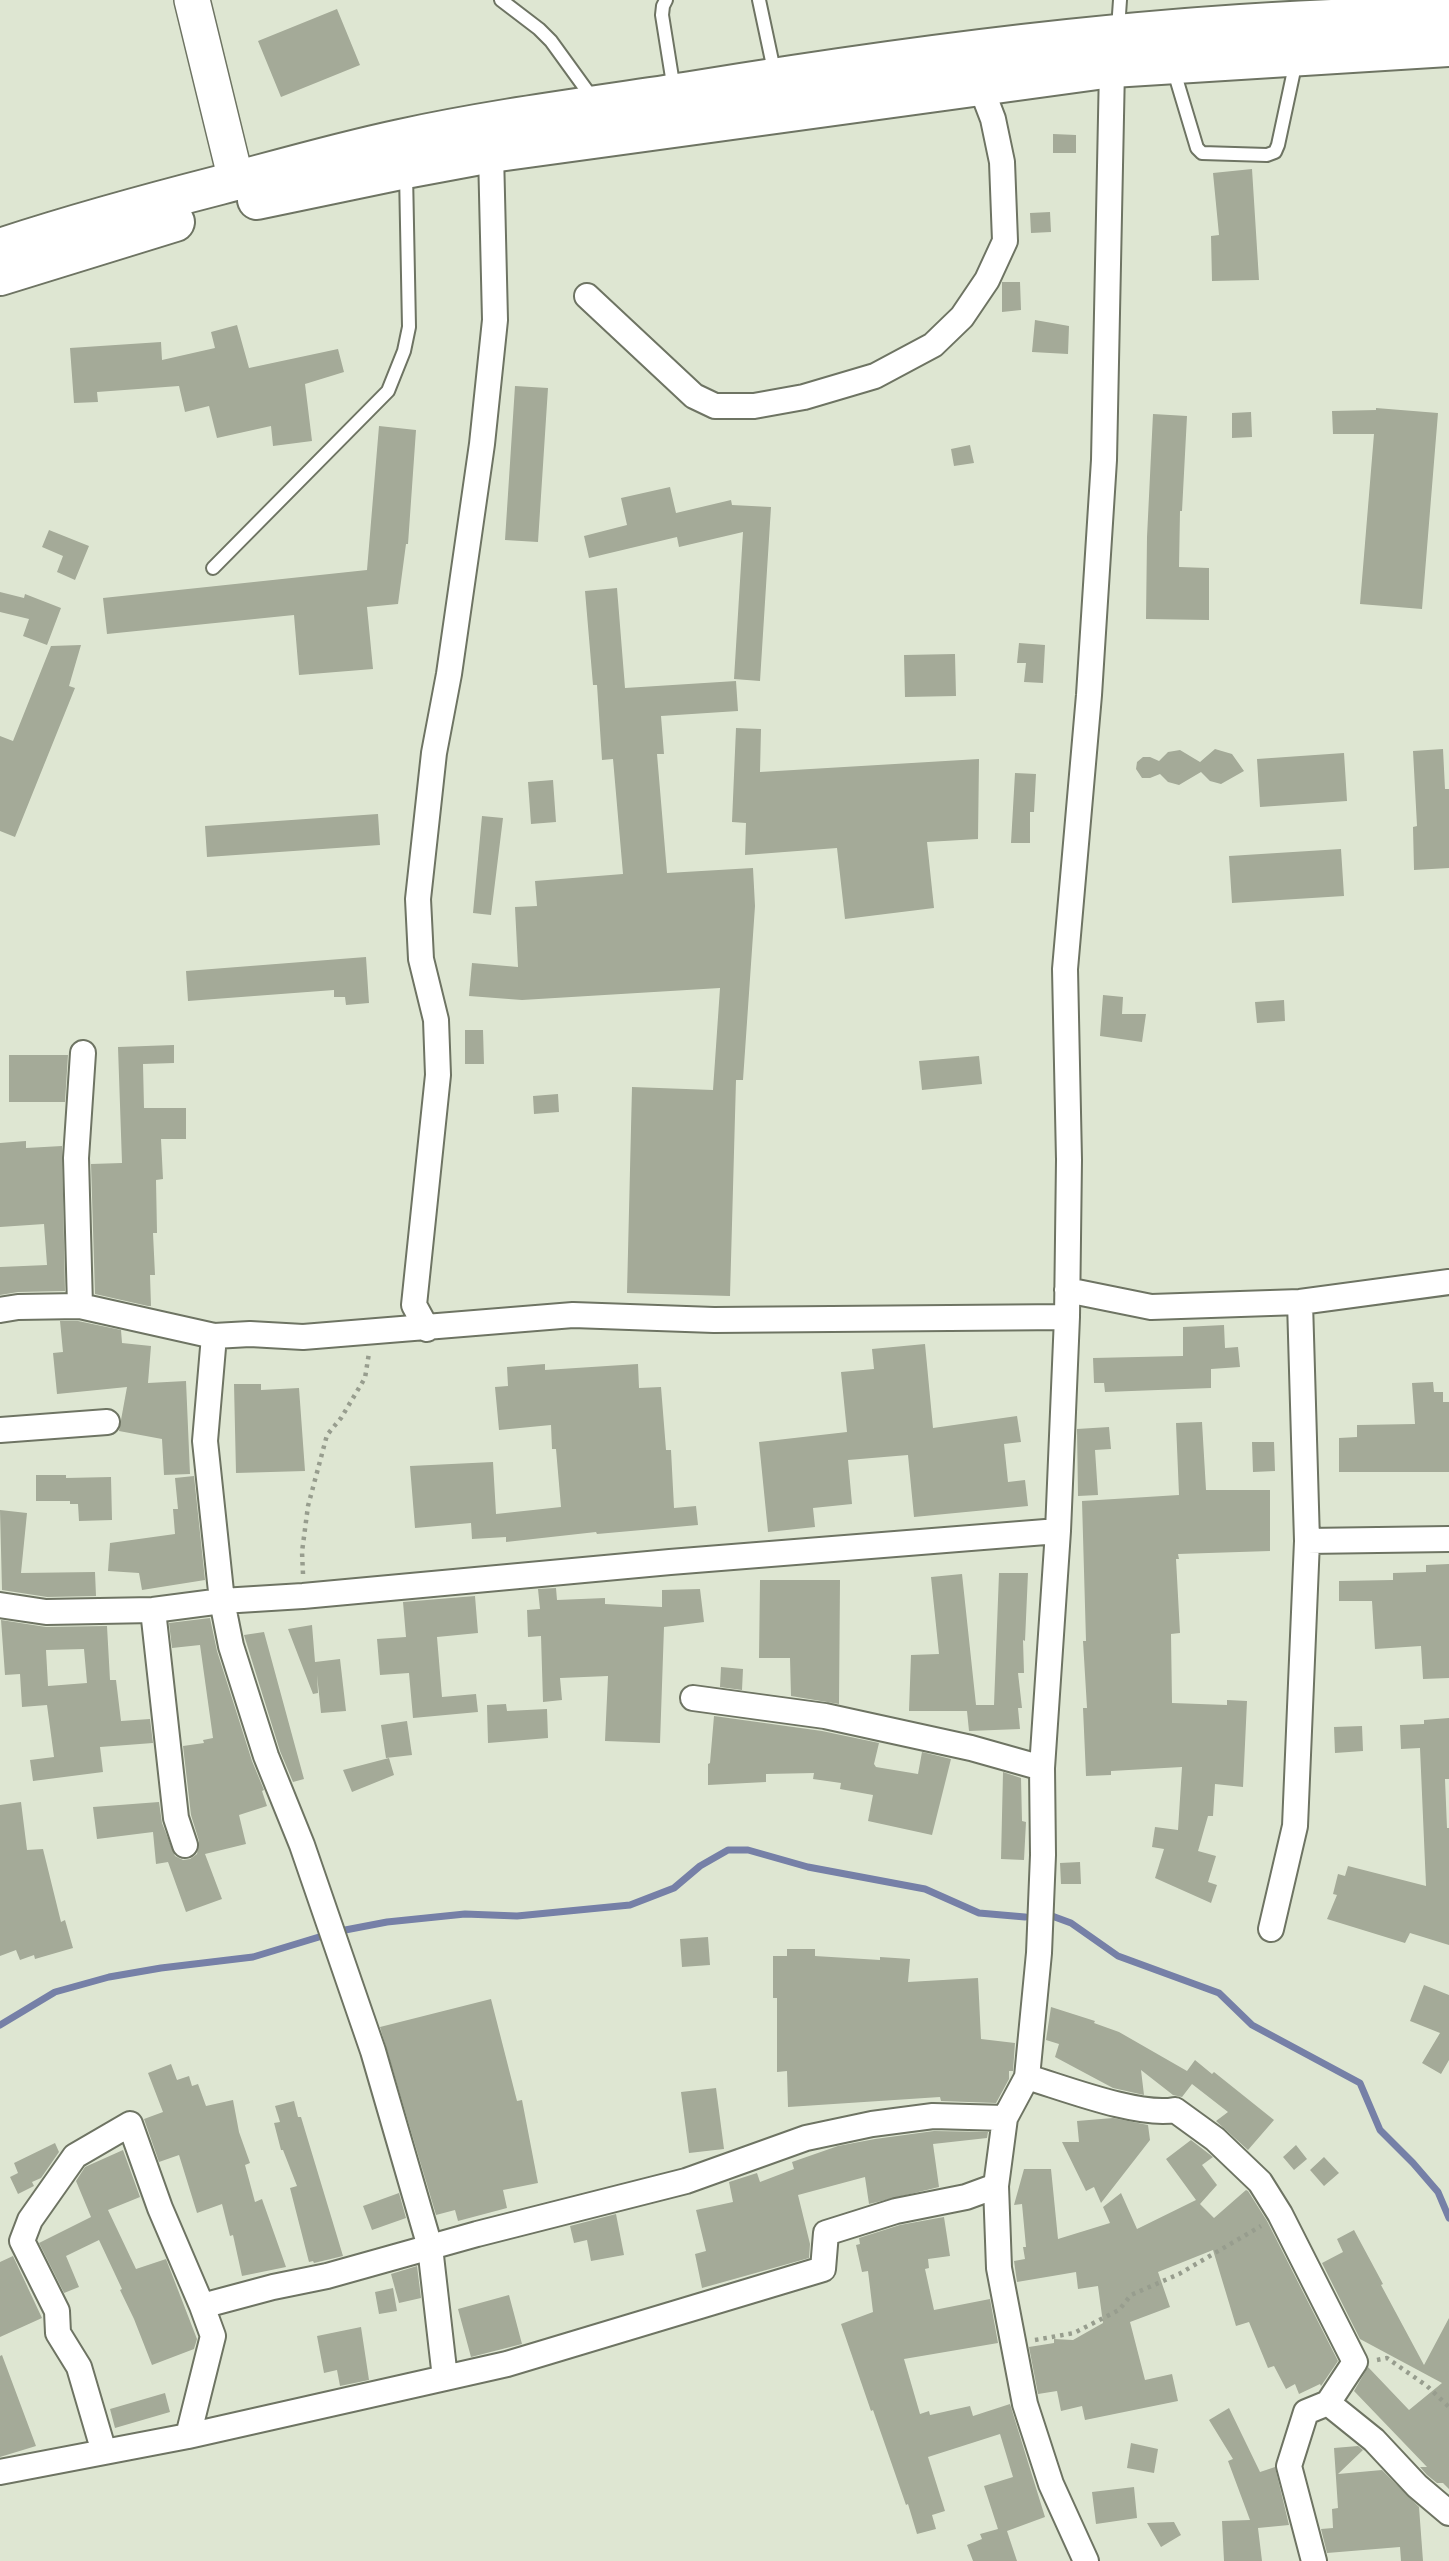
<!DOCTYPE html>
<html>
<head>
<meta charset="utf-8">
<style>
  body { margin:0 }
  canvas { display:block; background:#dee6d2 }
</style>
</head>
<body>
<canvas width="1449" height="2561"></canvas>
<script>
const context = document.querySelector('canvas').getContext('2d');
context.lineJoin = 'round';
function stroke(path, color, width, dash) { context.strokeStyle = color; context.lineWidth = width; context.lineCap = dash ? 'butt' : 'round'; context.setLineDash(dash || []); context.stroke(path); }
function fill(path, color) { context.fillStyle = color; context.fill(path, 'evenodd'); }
const stream = new Path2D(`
  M1052,1916L1071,1923L1118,1956L1219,1993L1252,2025L1360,2083L1380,2130L1413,2163L1438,2192L1449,2218
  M340,1931L387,1922L465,1914L517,1916L630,1905L674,1888L700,1866L728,1850H748L808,1867L925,1889L979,1913L1025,1917
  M0,2025L55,1992L109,1977L161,1968L253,1957L319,1937`);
const building = new Path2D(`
  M337,9L360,65L281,97L258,41Z
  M1053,134L1076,135V153H1053Z
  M1252,169L1259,280L1212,281L1211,236L1219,235L1213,173Z
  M1050,212L1051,232L1031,233L1030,213Z
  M1002,282H1020L1021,310L1002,312Z
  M1035,320L1069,326L1068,354L1032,352Z
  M237,325L249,368L338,349L344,372L305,384L312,441L273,446L271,426L217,438L209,406L185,412L179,386L97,392L98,402L74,403L70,348L161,342L162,360L215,348L211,332Z
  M515,386L548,388L538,542L505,540Z
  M1376,408L1438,413L1422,609L1360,604L1374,434H1333L1332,411L1376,410Z
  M1251,412L1252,437L1232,438V413Z
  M1153,414L1187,416L1182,511H1180L1179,567L1209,568V620L1146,619L1147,537Z
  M379,426L416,430L408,544H406L398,604L367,607L373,669L299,675L294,615L107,634L103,598L367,570Z
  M970,445L974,463L954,466L951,449Z
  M670,487L676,513L731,500L732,505L771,507L760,681L734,679L743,532L679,547L677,537L589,558L584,536L627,525L621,498Z
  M49,530L89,546L75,580L57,572L63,556L42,547Z
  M617,588L625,688L736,681L738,711L661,716L664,754H657L667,873L753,868L755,906L743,1080H736L730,1296L627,1293L632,1087L713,1090L720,988L522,1000L469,996L472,963L518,967L515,907L537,906L535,881L623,874L613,759L602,760L597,685H593L585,591Z
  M0,592L24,598L25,594L61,608L47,645L23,636L29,619L0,612Z
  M1019,643L1045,645L1043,683L1024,682L1026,663H1017Z
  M81,645L69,686L75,688L15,837L0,831V736L13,741L51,646Z
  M955,654L956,696L905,697L904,655Z
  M736,728L761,729L760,772L979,759L978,839L927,842L934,908L845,919L837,848L745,855L746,823L732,822Z
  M1215,749L1232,754L1244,771L1221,784L1210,781L1201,772L1179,785L1168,782L1160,774L1150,778H1142L1136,769L1137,762L1143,757H1150L1159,761L1168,752L1180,750L1200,762Z
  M1443,749L1445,789H1449V868L1414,870L1413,827L1417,826L1413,751Z
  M1344,753L1347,801L1260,807L1257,759Z
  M1015,773L1036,774L1034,812H1030V843H1011Z
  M553,780L556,822L531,824L528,782Z
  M378,814L380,845L207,857L205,826Z
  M482,816L503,818L491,915L473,913Z
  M1341,849L1344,896L1232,903L1229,856Z
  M366,957L369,1003L346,1005L345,997H334V990L188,1001L186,971Z
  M1103,995L1123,997L1122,1014H1146L1142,1042L1100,1036Z
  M1284,1000L1285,1021L1257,1023L1255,1002Z
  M465,1030H483L484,1064H465Z
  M174,1045V1063L143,1064L144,1108H186V1139H161L163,1179L156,1180L157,1233H153L155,1275H150L151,1306H148L95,1294L91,1164L122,1163L118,1047Z
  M9,1055H68L65,1102H9Z
  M979,1056L982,1084L922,1090L919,1061Z
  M558,1094L559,1112L534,1114L533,1096Z
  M26,1141V1148L62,1146L65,1291L18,1292L0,1295V1267L47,1265L44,1224L0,1227V1143Z
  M60,1321H78L121,1330L122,1343L151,1346L148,1383L186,1381L190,1474L164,1475L162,1439L119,1431L127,1387L57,1394L53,1353L63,1352Z
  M1224,1325L1225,1348L1238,1347L1240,1367L1211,1369V1388L1105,1392L1104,1383H1094L1093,1358L1183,1356V1327Z
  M925,1344L933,1428L1017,1416L1021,1442L1004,1444L1008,1482L1025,1480L1028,1506L914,1517L908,1455L848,1460L852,1504L813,1508L815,1527L768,1532L759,1442L847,1432L841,1372L874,1369L872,1349Z
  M545,1364V1370L638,1364L639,1388L661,1387L666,1450H671L674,1508L696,1506L698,1525L597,1534L596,1532L506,1542V1537L472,1539L471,1523L415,1528L410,1466L493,1462L496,1514L561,1507L556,1449H552L551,1425L499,1430L495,1387L508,1386L507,1367Z
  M1433,1382L1434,1392H1443V1402H1449V1472H1339V1438L1357,1437V1425L1415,1424L1412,1383Z
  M234,1384H261V1390L299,1388L305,1471L236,1473Z
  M1202,1422L1206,1490H1270V1551L1178,1554L1179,1559H1176L1180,1633L1171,1634L1172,1703L1227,1705V1700L1247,1701L1243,1787L1215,1784L1213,1816H1208L1198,1851L1216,1856L1208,1882L1217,1885L1211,1903L1155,1878L1164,1849L1152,1847L1155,1827L1178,1830L1182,1767L1111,1771V1775L1086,1776L1083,1708H1087L1083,1641H1086L1082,1501L1179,1495L1176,1423Z
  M1109,1427L1111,1449L1095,1450L1098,1495L1078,1496L1077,1429Z
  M1252,1442H1274L1275,1471L1253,1472Z
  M36,1475H66V1478L111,1477L112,1520L79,1521L78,1504H70V1501H36Z
  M194,1476L205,1580L142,1590L139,1573L108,1571L110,1543L175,1534L173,1509H178L175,1478Z
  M0,1510L27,1513L21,1573L95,1572L96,1596L47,1597L2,1590Z
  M1449,1564V1678L1423,1679L1421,1646L1375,1649L1372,1601H1339V1581L1393,1580V1573L1426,1572V1565Z
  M999,1573H1028L1025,1641L1023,1640L1024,1673H1018L1022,1708H1018L1020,1729L969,1731L967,1711H909L911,1655L939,1654L931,1577L962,1574L976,1705H994Z
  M760,1580H840L839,1704L791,1696L790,1658H759Z
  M556,1588L557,1600L605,1598V1604L662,1607V1590L700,1589L704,1622L664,1627L660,1743L605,1741L608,1676L560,1678L562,1700L543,1702L541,1636L528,1637L527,1610L540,1609L538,1589Z
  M475,1596L478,1633L437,1637L442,1697L476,1694L478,1712L413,1718L409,1673L380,1675L377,1639L406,1637L403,1602Z
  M210,1618L217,1651L252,1761L264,1790L262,1791L267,1806L239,1815L246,1844L205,1854L222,1899L186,1912L168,1862L156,1864L153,1832L97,1839L93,1807L159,1802L162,1823L175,1856L183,1860L190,1859L197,1854L199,1841L191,1815L183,1746L204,1743L203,1740L213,1738L200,1645L172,1648L169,1623Z
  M1,1620L46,1627L107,1626L110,1680H116L121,1721L150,1719L153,1743L100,1747L103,1772L33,1781L30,1760L54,1757L47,1705L22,1707L20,1674L5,1675ZM84,1649L87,1683L48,1686L46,1650Z
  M312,1625L315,1662L340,1659L346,1711L321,1713L317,1675L318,1693L313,1694L288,1629Z
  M264,1632L304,1779L293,1782L280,1751L244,1635Z
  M721,1667L743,1669L742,1690L720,1687Z
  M506,1704L507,1711L547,1709L548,1738L488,1743L487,1705Z
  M714,1716L822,1731L879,1743L874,1764L876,1767L918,1774L922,1752L951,1759L932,1835L868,1821L873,1795L840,1789L841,1783L813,1779L814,1773L766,1774V1782L708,1785V1764L710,1763Z
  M1449,1718V1779H1445L1447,1828H1449V1945L1410,1933L1405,1943L1327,1919L1337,1895L1333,1894L1338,1874L1345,1876L1348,1866L1426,1886L1420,1748L1401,1749L1400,1725L1424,1724V1720Z
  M407,1721L412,1755L386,1758L381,1725Z
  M1362,1726L1363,1751L1335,1753L1334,1727Z
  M389,1758L394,1775L352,1792L343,1770Z
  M1003,1772L1021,1778L1022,1821L1026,1822L1024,1860L1001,1859Z
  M21,1802L27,1850L43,1849L61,1922L65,1920L73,1948L35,1959L34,1955L20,1960L16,1950L0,1956V1805Z
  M1080,1862L1081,1884H1061L1060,1863Z
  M708,1937L710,1965L682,1967L680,1939Z
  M787,1949H815V1956L880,1960V1957L910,1959L908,1982L978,1978L981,2039L1015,2043L1013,2071H1009V2079L996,2103L941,2101L940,2097L788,2107L787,2071L777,2072V1998H773V1956H787Z
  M1424,1985L1449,1995V2060L1441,2074L1422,2063L1440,2033L1410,2021Z
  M491,1999L517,2101L522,2100L538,2183L503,2190L507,2208L458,2221L455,2210L436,2215L380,2027Z
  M1051,2007L1095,2021L1094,2023L1119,2032L1187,2071L1195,2060L1212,2074L1214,2072L1274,2120L1248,2150L1216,2121L1228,2112L1192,2084L1182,2097L1173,2095L1141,2070L1144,2095L1113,2088L1055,2057L1059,2044L1046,2040Z
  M171,2064L177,2080L189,2076L192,2086L198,2084L206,2106L233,2100L239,2132L250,2163L245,2165L255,2202L262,2199L286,2267L242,2276L233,2235L230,2236L222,2204L197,2213L179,2155L159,2162L144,2119L163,2112L148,2073Z
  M716,2088L724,2149L689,2153L681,2092Z
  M294,2101L298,2117H301L343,2256L314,2263L313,2261L309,2262L290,2188L297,2186L283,2150H281L274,2123L280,2122L275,2106Z
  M1113,2118L1148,2125L1150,2140L1101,2203L1094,2187L1086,2191L1062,2142H1079L1077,2121Z
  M934,2131L988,2132L987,2138L933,2144L939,2187L869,2204L865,2177L798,2195L810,2244L809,2258L702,2288L695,2254L706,2251L696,2210L733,2202L729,2182L757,2173L760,2182L794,2169L792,2162L838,2146L875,2139Z
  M1191,2140L1213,2157L1202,2165L1217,2185L1200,2204L1214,2218L1246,2190L1248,2191L1267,2221L1338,2361L1321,2386L1320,2384L1299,2394L1295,2384L1286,2389L1274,2366L1268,2368L1249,2322L1236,2326L1213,2250L1158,2272L1170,2307L1130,2322L1145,2380L1172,2374L1178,2401L1085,2420L1082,2406L1061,2411L1057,2391L1038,2394L1029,2347L1054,2343V2339L1073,2340L1103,2323L1098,2286L1078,2289L1076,2272L1017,2282L1014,2261L1025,2259L1023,2247H1026L1022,2204L1014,2205L1024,2169H1051L1058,2239L1110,2223L1103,2207L1121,2193L1137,2229L1196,2200L1166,2159Z
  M55,2143L59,2152L41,2178L32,2182L34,2186L18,2194L10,2177L18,2173L14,2163Z
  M1296,2145L1307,2159L1294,2170L1283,2157Z
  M123,2150L140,2197L108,2210L136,2269L166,2259L197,2339L194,2349L152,2365L134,2319L120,2290L122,2289L99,2240L66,2256L79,2287L64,2293L39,2243L91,2217L76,2181L85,2167Z
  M1324,2157L1339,2173L1324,2186L1310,2170Z
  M399,2193L406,2218L372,2230L363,2206Z
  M616,2214L624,2255L591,2261L587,2240L574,2243L570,2226Z
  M944,2217L950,2256L928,2259L929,2268L925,2269L934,2310L990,2299L998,2343L904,2359L920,2414L929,2411L930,2415L970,2406L973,2416L1010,2404L1045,2517L1007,2531L1017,2561H973L967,2545L982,2539L980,2534L998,2529L984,2486L1013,2477L1000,2434L928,2457L945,2511L932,2515L936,2529L917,2534L908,2504L906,2505L873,2410L871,2411L841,2324L873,2312L868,2271L862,2272L856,2245L860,2244L859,2238L900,2225Z
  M1354,2230L1383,2284L1381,2285L1424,2365L1449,2318V2489L1443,2483H1437L1427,2475L1420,2467H1427L1354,2391L1368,2367L1409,2410L1442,2383L1360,2339L1322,2263L1343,2252L1337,2239Z
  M13,2256L42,2318L0,2337V2262Z
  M417,2266L421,2298L399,2303L391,2274Z
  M393,2288L397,2311L379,2314L375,2292Z
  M509,2295L522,2344L471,2357L458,2309Z
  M361,2327L369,2380L340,2386L337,2370L324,2373L317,2336Z
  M2,2355L36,2446L0,2457V2356Z
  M165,2393L170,2412L115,2428L110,2409Z
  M1229,2408L1260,2472L1275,2467L1289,2525L1258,2528L1262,2561H1224L1222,2521L1250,2520L1228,2461L1233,2459L1209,2420Z
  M1131,2443L1158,2449L1154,2473L1127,2468Z
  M1358,2446L1363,2450L1338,2474L1382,2470L1419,2507L1423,2561H1401L1400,2547L1327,2553L1321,2529L1333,2528L1332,2509L1338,2508L1334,2448Z
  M1134,2487L1137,2518L1096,2524L1092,2492Z
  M1174,2522L1181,2535L1161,2547L1147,2523Z`);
const path = new Path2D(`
  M303,1574L302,1552L308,1506L327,1435L341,1418L365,1378L369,1353
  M1035,2340L1074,2333L1119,2310L1131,2295L1179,2274L1261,2226
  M1377,2360L1387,2358L1427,2386L1449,2407`);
const lane = new Path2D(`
  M501,0L539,29L551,41L593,99
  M666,0L663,6L662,15L674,90
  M759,0L775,75
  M1118,29L1120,0
  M1173,68L1197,148L1202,153L1267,155L1275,152L1278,145L1296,61
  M213,568L388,391L404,351L409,327L406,173`);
const street = new Path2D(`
  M587,296L694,396L715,406H754L804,397L875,376L933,345L962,317L987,280L1005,241L1002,162L993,119L980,85
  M1067,1290L1151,1307L1300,1302L1449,1282
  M80,1306L76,1158L83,1053
  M0,1310L18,1307L80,1306L214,1336L250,1334L303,1337L573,1315L714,1320L1067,1317
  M427,1329L414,1305L438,1075L436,1020L421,959L418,899L434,753L449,674L482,444L495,320L491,153
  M214,1336L205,1441L222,1601L231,1646L266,1756L302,1845L373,2051L430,2247L445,2378
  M0,1430L107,1422
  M1307,1541L1449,1539
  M0,1605L46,1612L153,1610L222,1601L303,1596L670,1562L1058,1531
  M153,1610L176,1818L185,1845
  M693,1698L825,1716L971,1748L1042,1768
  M1271,1929L1295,1826L1307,1541L1300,1302
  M1027,2077C1064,2088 1139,2117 1175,2110L1215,2139L1260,2182L1280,2214L1355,2362L1328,2403L1306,2412L1289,2466L1314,2561
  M1328,2403L1374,2440L1417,2486L1449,2513
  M188,2436L507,2364L823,2269L826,2233L896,2211L966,2197L996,2186
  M104,2452L79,2367L58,2333L57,2311L22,2241L30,2220L75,2156L130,2124L160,2208L202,2306
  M0,2472L188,2436L213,2336L202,2306L273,2287L327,2276L477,2234L686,2181L806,2138L872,2124L933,2116L1005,2118
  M1086,2561L1051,2484L1025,2404L999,2268L996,2186L1005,2118L1027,2077L1039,1953L1043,1855L1042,1768L1058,1531L1067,1317L1069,1160L1065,969L1089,695L1104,460L1112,68`);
const secondary = new Path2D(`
  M192,0L236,180`);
const primary = new Path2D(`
  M257,200L406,169L491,153L1112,68L1449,47
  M0,248C73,224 146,204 220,185C280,169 339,152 400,139C496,118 594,106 691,91C942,50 1194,18 1449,16
  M0,276L175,222`);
stroke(stream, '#7680a7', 7);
fill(building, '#a4aa98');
stroke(lane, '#6e7463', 16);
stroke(street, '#6e7463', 28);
stroke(secondary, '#6e7463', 38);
stroke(primary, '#6e7463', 42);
stroke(path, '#979d8e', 4.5, [3.5, 5]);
stroke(lane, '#fff', 12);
stroke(street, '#fff', 24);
stroke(secondary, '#fff', 35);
stroke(primary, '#fff', 38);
</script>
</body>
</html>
